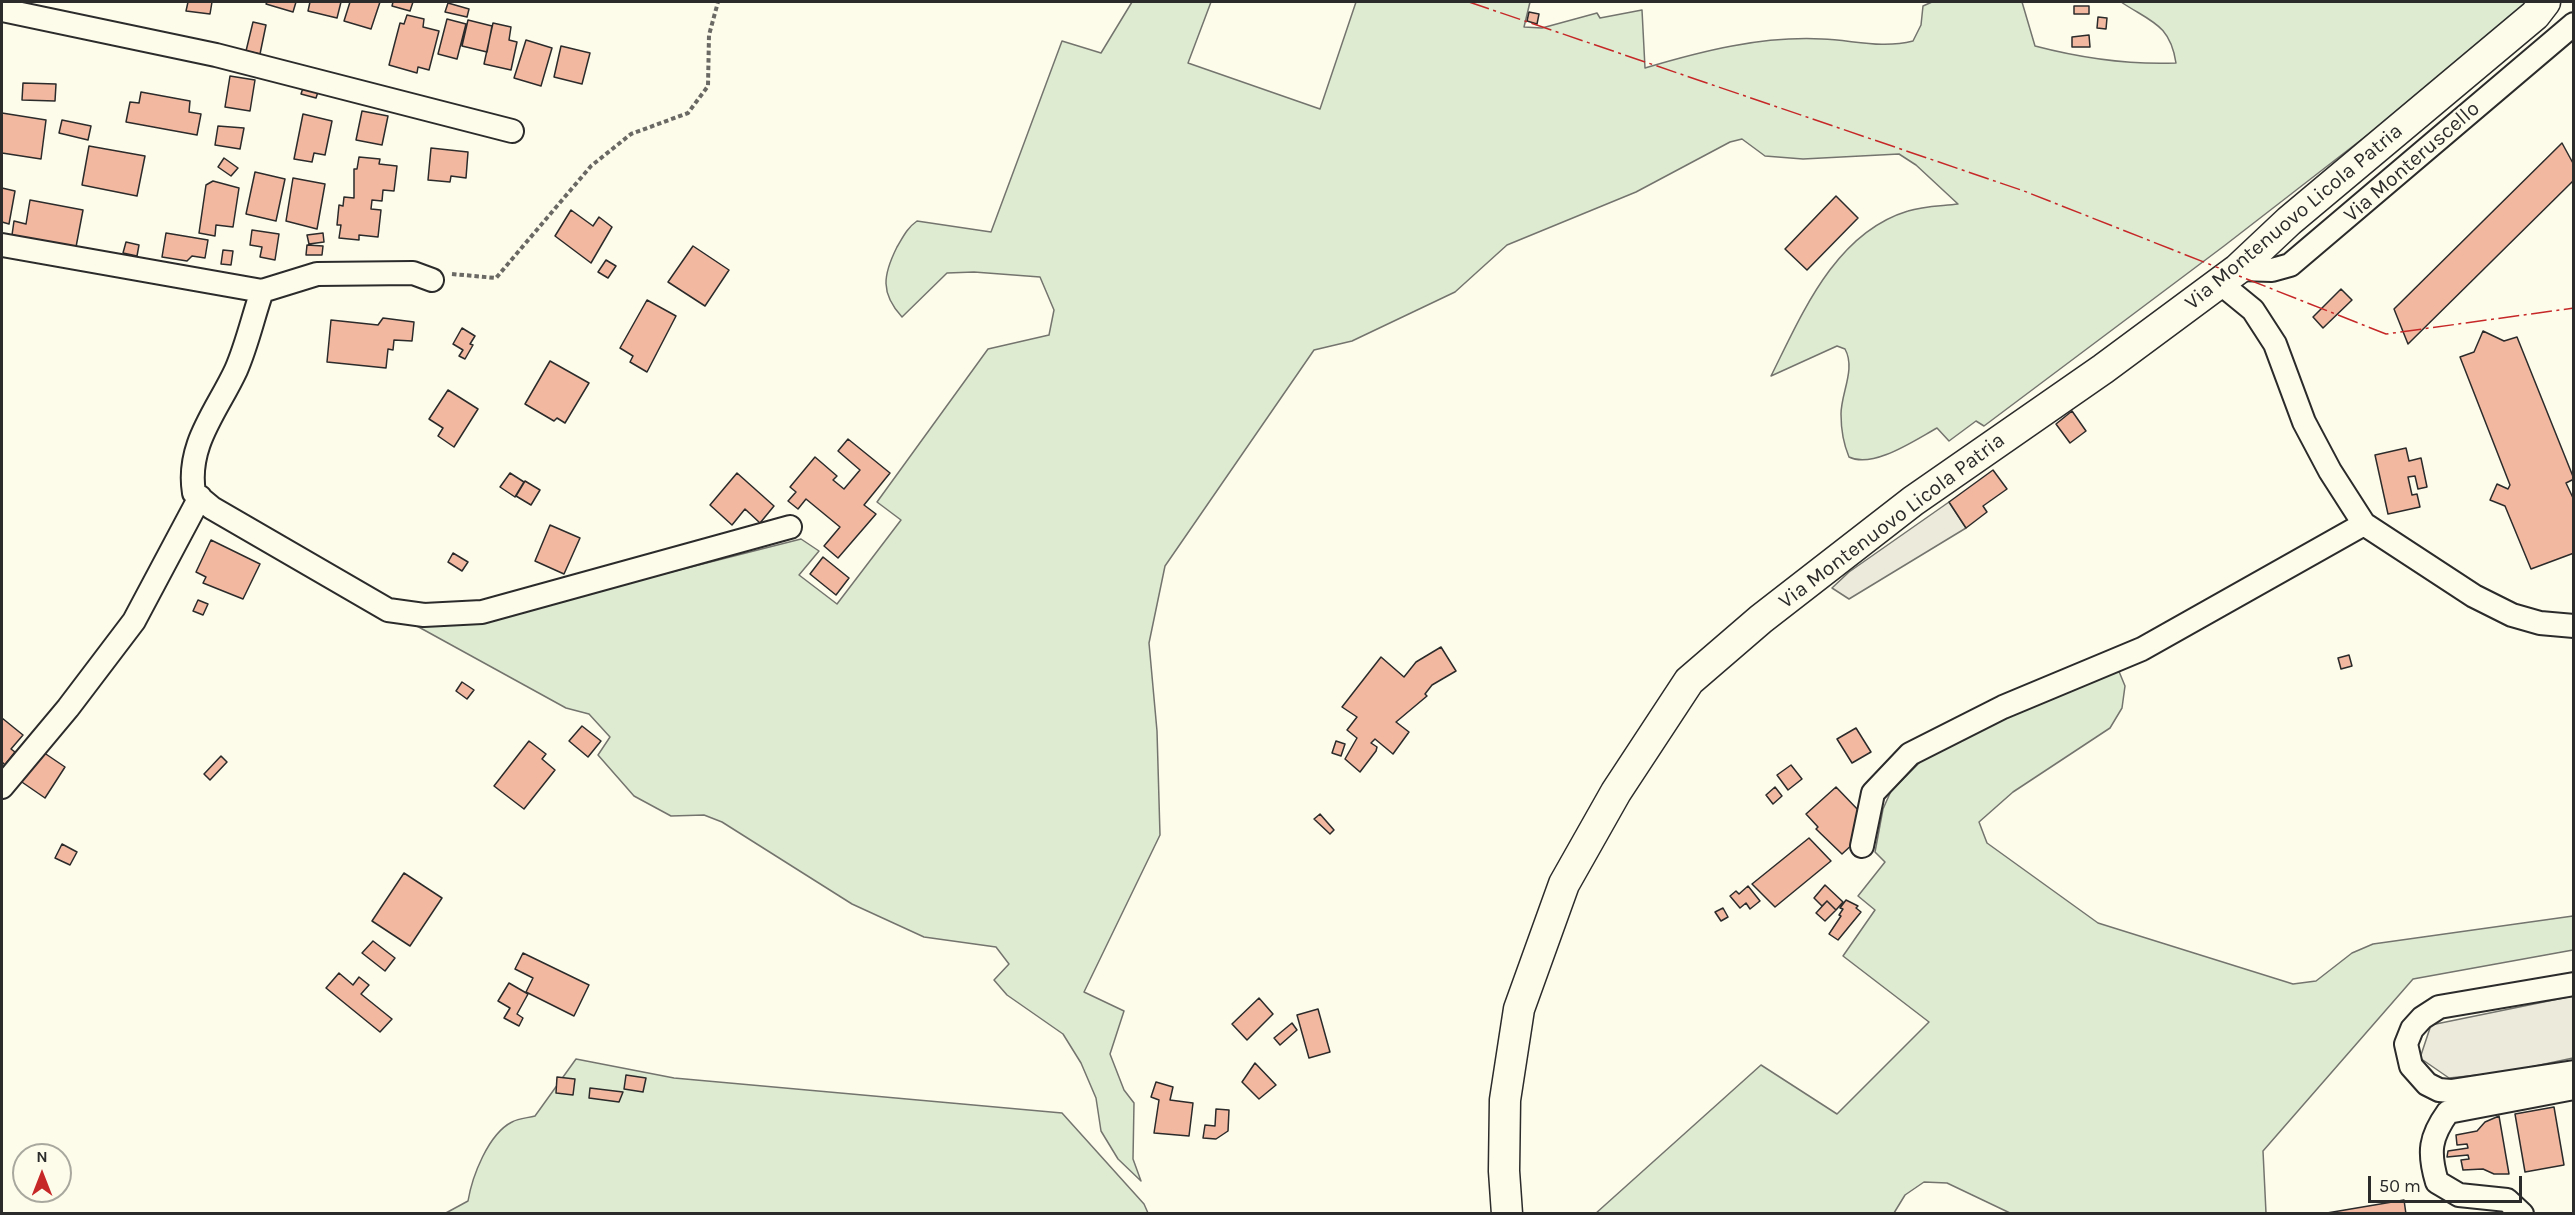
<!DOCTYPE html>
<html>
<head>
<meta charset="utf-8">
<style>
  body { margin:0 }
  #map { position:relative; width:2575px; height:1215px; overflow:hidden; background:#fdfbea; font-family:Karla,sans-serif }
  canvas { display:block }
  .frame { position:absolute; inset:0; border:3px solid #2b2b2b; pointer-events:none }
  .north { position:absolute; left:12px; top:1143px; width:60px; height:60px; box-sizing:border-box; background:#fdfbea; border:2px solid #a9a89e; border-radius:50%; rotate:0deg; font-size:16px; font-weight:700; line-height:24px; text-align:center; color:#2b2b2b }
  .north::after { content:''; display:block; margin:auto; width:21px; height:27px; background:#c62828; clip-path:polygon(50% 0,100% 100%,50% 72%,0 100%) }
  .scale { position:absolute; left:2368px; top:1176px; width:154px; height:27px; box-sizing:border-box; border:3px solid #2b2b2b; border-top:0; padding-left:8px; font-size:18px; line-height:21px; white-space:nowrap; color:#2b2b2b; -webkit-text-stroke:4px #fdfbea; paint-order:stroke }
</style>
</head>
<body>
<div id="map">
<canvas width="2575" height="1215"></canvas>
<div class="frame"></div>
<div class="north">N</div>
<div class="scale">50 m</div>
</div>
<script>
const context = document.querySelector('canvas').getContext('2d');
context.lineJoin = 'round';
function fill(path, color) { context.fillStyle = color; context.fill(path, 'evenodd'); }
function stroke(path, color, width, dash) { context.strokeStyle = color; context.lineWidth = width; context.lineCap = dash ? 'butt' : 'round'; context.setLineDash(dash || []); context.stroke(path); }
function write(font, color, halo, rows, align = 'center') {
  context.font = font + ' Karla,sans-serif'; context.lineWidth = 4.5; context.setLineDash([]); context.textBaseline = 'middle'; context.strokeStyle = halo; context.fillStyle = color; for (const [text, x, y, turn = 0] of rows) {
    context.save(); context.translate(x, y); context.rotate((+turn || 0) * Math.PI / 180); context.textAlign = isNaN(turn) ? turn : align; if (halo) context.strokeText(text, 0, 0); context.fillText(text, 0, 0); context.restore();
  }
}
const green = new Path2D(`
  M1132,2H1211L1188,63L1320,109L1356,2H1530L1524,27L1542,28L1597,13L1600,18L1642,10L1645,68C1702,51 1761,36 1822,39C1853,40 1881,49 1913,41L1921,25L1923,6L1932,2H2022L2035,46C2081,58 2127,65 2176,63C2170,24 2151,22 2121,2H2529L2490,40L2224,246L1984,426L1976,421L1949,441L1937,428C1915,440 1873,469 1849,457C1844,445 1841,428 1841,414C1841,393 1856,369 1845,349L1837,346L1771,376C1802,314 1835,233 1908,211C1923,206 1942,206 1958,204L1916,165L1899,154L1803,159L1765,156L1742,139L1730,142L1636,192L1507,245L1455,292L1352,341L1314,350L1165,566L1149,643L1157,731L1160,835L1084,992L1124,1011L1110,1054L1124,1090L1134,1103L1133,1159L1141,1181L1118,1159L1101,1131L1096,1098L1081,1063L1063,1034L1007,995L994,980L1009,964L996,947L924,937L852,904L722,822L704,815L671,816L634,796L598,755L610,737L589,714L566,708L415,625L474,622L801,539L819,551L799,575L837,604L901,520L877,502L988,349L1049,335L1054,310L1040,277L974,272L947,273L902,317C880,293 883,275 897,247C903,237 907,228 917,221L991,232L1062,41L1101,53Z
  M2118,669L2125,686L2122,708L2110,728L2013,792L1979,822L1987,843L2098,923L2293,984L2316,981L2352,953L2373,944L2573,916V950L2413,979L2263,1151L2266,1213H2010L1947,1183L1924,1182L1905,1195L1894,1213L1595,1214L1761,1065L1837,1114L1929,1022L1843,956L1875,910L1858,896L1885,862L1875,852L1883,809L1891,791L1927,755L1970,730Z
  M576,1059L674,1078L1062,1113L1144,1204L1148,1213L444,1214L468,1201C472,1177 488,1134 512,1122C519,1118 528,1118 535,1116Z`);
const parking = new Path2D(`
  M1949,502L1966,528L1849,599L1832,588L1849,572Z
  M2573,996V1058L2507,1072L2449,1078L2420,1058L2431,1025Z`);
const building = new Path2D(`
  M188,2H212L210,14L186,11Z
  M267,2H296L293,12L266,4Z
  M310,2H341L337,18L308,11Z
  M350,2H380L371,29L344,21Z
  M393,2H413L410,11L392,6Z
  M448,3L469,9L467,17L445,12Z
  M2074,6H2089V14H2074Z
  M1529,12L1539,14L1537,24L1527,21Z
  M407,15L424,19L423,27L439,31L429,70L418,67L417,73L389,65L400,23L404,24Z
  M2098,17L2107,18L2106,29L2097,28Z
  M447,19L466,24L457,59L438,54Z
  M468,20L492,26L487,52L462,46Z
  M253,22L266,25L260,54L246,51Z
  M493,23L511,27L509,40L517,42L511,70L484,64Z
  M2089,35L2090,47H2072V37Z
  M526,40L552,48L541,86L514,78Z
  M561,46L590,53L582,84L554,77Z
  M230,76L255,80L250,111L225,107Z
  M23,83L56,84L55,101L22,100Z
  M304,85L319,89L316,98L301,94Z
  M141,92L190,101L189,112L201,114L197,135L126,122L130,102L139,103Z
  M362,111L388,116L382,145L356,140Z
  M2,113L46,120L41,159L2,153Z
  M303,114L332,121L325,155L314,153L312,162L294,159Z
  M62,120L91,126L88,140L59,133Z
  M218,126L244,128L240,149L215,145Z
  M2562,143L2574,165V180L2408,344L2394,309Z
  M89,146L145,156L137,196L82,185Z
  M431,148L468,152L466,178L451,176L450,182L428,180Z
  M359,157L380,159L379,164L397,166L394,191L383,190L382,201L372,200L371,209L381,210L378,237L359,235V240L339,238L341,225H337L339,205L343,206L344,197L354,198V169H357Z
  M224,158L238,168L231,176L218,167Z
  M255,172L285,179L276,221L246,214Z
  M293,178L325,184L317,229L286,221Z
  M213,181L239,188L233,227L216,225L215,236L199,233L206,185Z
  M2,188L15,191L9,224L2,222Z
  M1836,196L1858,218L1807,270L1785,249Z
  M30,200L83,210L76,247L12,235L14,221L26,224Z
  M571,210L593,226L599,217L612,227L591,263L555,236Z
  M252,230L279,234L275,260L260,257L262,247L250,245Z
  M166,233L208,240L205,258L192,256L187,261L162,257Z
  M323,233L324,242L309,244L307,235Z
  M126,242L139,245L137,256L123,253Z
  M307,245L323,246L322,255H306Z
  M693,246L729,270L705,306L668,282Z
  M223,250L233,251L231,265L221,264Z
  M606,260L616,266L608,278L598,272Z
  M2341,289L2352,300L2323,328L2313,317Z
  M647,300L676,316L647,372L630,362L633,356L620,348Z
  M383,318L414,322L412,341L394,340L393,350L388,349L386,368L327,362L331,320L378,325Z
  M462,328L475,336L470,344L473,345L465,359L459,356L463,350L453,344Z
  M2483,331L2504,341L2517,337L2574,479L2566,483L2574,500V553L2531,569L2505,506L2490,500L2497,484L2508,489L2510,485L2460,357L2474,352Z
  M550,361L589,383L565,423L557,418L554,421L525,404Z
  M448,390L478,409L454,447L438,436L443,428L429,419Z
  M2072,411L2086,431L2070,443L2056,424Z
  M848,439L890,473L864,505L876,514L838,558L824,546L840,527L806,499L798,509L788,501L796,492L790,487L815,457L837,476L833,480L844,489L860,470L838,451Z
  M2406,448L2409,461L2421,458L2427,487L2418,489L2415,476L2408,477L2412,495L2417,494L2420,507L2388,514L2375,455Z
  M1993,470L2007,489L1983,506L1987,512L1966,528L1949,502Z
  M510,473L524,482L515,497L500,487Z
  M737,473L774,506L760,523L745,509L732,525L710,505Z
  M525,481L540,490L531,505L516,496Z
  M550,525L580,538L564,574L535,561Z
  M211,540L260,564L243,599L203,583L206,577L196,572Z
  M453,553L468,562L462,571L448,562Z
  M823,557L849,578L836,595L810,574Z
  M198,600L208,604L203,615L193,611Z
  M1441,647L1456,671L1432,685L1425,694L1427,696L1396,722L1409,732L1393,754L1375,739L1371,743L1377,747L1376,751L1360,772L1345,759L1357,738L1347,730L1357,717L1342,707L1381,657L1404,677L1416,662Z
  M2349,655L2352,666L2341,669L2338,658Z
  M462,682L474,690L467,699L456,691Z
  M2,718L23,735L11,749L15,752L5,765L2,762Z
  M582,726L601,741L588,757L569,741Z
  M1856,728L1871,752L1852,763L1837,739Z
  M529,741L546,754L542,759L555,770L524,809L494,786Z
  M1336,741L1345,744L1341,756L1332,753Z
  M37,748L65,767L45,798L16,778Z
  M221,756L227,762L210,780L204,774Z
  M1791,765L1802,779L1788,790L1777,775Z
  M1775,787L1782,796L1773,804L1766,795Z
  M1836,787L1861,813L1855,842L1842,854L1816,829L1818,827L1806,814Z
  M1320,814L1334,830L1330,834L1314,819Z
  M1809,838L1831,861L1775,907L1752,884Z
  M62,844L77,852L70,865L55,858Z
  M404,873L442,898L410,946L372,921Z
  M1825,885L1843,902L1836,910L1827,901L1822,906L1814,898Z
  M1748,886L1760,901L1750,909L1746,903L1740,908L1730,896L1736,891L1739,894Z
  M1846,900L1858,906L1856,908L1861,912L1838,940L1829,934L1841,916L1839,915L1843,909L1840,908Z
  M1827,901L1836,910L1825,921L1816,913Z
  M1723,908L1728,917L1721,921L1715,912Z
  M373,941L395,958L385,971L362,953Z
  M523,953L589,985L574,1016L526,992L533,978L515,969Z
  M339,973L353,985L359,977L369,985L361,994L392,1019L380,1032L326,988Z
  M509,983L528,994L517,1014L523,1018L519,1026L504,1018L510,1008L498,1001Z
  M1259,998L1273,1014L1247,1040L1232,1024Z
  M1318,1009L1330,1052L1309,1058L1297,1015Z
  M1292,1023L1297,1030L1280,1045L1274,1038Z
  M1255,1063L1276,1085L1259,1099L1242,1082Z
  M626,1075L646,1078L643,1092L624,1089Z
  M557,1077L575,1079L573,1095L556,1093Z
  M1156,1082L1173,1087L1170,1100L1193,1103L1189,1136L1154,1133L1159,1100L1151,1097Z
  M590,1088L623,1092L619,1102L589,1098Z
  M2554,1107L2564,1165L2525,1172L2515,1114Z
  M1216,1109L1229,1110L1228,1131L1216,1139L1203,1138L1205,1125L1215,1126Z
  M2499,1116L2509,1174H2494L2483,1169L2463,1170L2461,1160L2469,1159L2468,1155L2447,1157L2448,1151L2468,1148L2467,1144L2457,1145L2456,1135L2477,1131L2485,1122Z
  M2404,1200L2406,1214H2321Z`);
const path = new Path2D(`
  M452,274L496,278L591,166L631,134L688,113L708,86L709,35L718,2`);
const minor = new Path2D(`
  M2,10L216,55L512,131
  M2,245L262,291L317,274L413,273L432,280
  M2238,269L2272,270L2290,265L2574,24
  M2220,283L2253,310L2275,344L2304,422L2330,471L2364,524L2474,596L2512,615L2540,623L2574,626
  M262,291C253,317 247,345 236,370C217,411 186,445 194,493L212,508L388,610L424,615L482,612L790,527
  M2,787L68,708L134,621L200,497
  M1862,846L1873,793L1910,754L2003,707L2142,649L2364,524
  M2574,984L2439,1007L2422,1018L2412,1029L2406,1044L2411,1066L2427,1084L2439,1090L2451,1091L2574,1072
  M2522,1214L2507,1200L2459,1195L2437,1182C2428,1152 2430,1137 2448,1112L2574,1088`);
const major = new Path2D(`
  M1507,1214L1504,1171L1505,1100L1519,1009L1564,884L1616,792L1689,681L1761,619L1913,501L2103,369L2238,269L2289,221L2535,15L2545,2`);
const power = new Path2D(`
  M1469,2L2024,191L2386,334L2574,308`);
const streetNames = [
  ["Via Monteruscello",2412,162,-41],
  ["Via Montenuovo Licola Patria",2294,217,-40],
  ["Via Montenuovo Licola Patria",1892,521,-37]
];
fill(green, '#deebd1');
stroke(green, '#74746e', 1.5);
fill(parking, '#eceadb');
stroke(parking, '#74746e', 1.5);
fill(building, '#f2b8a0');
stroke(building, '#2b2b2b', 1.5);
stroke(minor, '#2b2b2b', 26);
stroke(major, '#2b2b2b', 33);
stroke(path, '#6a6964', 4, [4.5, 3]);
stroke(minor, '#fdfbea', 22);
stroke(major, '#fdfbea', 30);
stroke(power, '#c62828', 1.5, [21, 4.5, 3, 4.5]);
write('21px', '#2b2b2b', '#fdfbea', streetNames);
</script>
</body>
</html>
